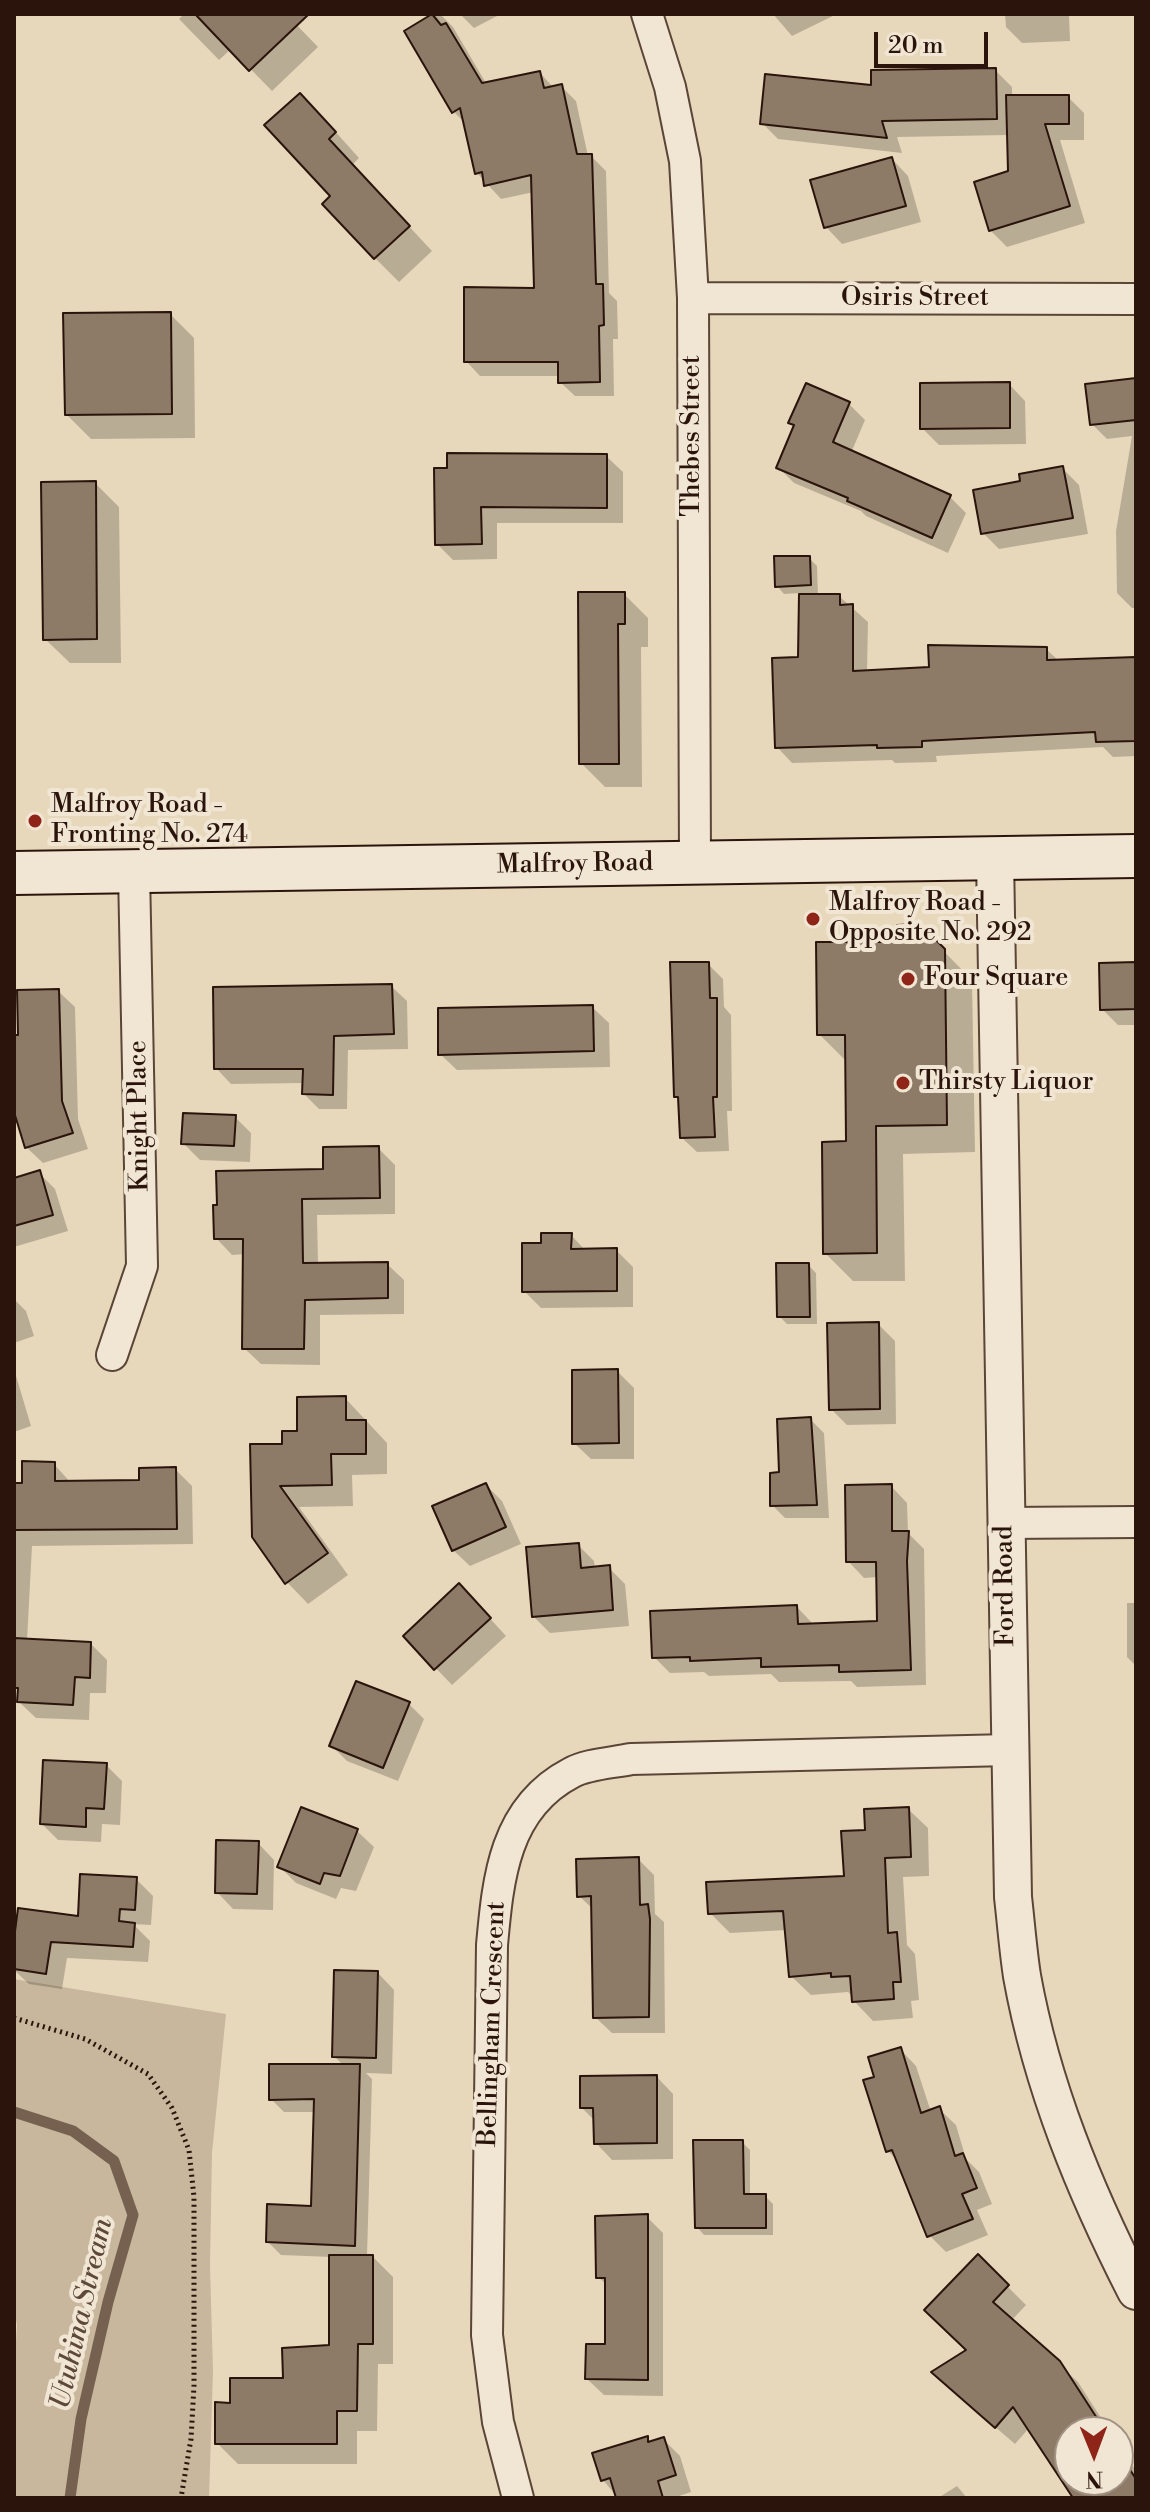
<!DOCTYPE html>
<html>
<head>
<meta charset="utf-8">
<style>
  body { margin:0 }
  #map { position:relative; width:1150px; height:2512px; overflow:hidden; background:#e8d8bb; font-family:"Libre Bodoni",serif }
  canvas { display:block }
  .frame { position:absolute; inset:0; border:16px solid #2b140b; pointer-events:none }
  .north { position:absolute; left:1054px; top:2416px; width:80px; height:80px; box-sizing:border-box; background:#f0e6d3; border:2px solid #a19283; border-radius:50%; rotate:179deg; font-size:22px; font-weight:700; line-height:32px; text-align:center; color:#2b140b }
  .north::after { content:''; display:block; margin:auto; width:28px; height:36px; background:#8f2418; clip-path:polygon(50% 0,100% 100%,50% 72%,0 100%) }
  .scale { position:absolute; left:874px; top:32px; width:114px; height:36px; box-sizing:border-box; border:4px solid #2b140b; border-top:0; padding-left:10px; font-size:24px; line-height:28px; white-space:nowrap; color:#2b140b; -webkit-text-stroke:6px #f0e6d3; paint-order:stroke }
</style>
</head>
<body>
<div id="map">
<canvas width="1150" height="2512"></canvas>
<div class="frame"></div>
<div class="north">N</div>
<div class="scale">20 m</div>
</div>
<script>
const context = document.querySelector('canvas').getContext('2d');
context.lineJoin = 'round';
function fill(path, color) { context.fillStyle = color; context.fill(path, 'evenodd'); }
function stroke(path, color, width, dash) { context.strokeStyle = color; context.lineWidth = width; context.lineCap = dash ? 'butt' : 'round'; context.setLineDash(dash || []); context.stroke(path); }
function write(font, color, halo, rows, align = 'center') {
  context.font = font + ' "Libre Bodoni",serif'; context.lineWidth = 8; context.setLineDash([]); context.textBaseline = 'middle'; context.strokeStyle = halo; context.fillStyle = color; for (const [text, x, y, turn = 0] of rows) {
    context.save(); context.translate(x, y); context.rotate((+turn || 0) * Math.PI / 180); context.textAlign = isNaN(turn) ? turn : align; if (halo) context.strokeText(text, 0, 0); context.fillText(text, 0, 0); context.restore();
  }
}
const green = new Path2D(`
  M14,1979L226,2014L212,2153L210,2266L213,2371L209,2498H14V2372L17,2325L14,2309Z`);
const shadow = new Path2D(`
  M184,14H286L318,47L272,91L231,49L219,60L179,19Z
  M436,14H440L453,27L487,85L540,73L554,88L561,86L576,101L588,156H591L606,171L609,293L617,301L618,339H613L614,396H575L560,382V376H480L466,361L536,290L534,192L501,199L477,173L465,123L454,112L407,31Z
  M460,14H501L474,28Z
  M773,14H837L792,36Z
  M1005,14H1069L1070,41L1022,43L1006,27Z
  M995,70L1012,87V97H1068L1084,113V140H1060L1085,223L1007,247L990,230L1010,173L1009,135L897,137L902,153L778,139L762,123L873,87Z
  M324,119L359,158L352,165L432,251L399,282L375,258L333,196Z
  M892,159L908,176L921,222L842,244L826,227Z
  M170,314L194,338L195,438L91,439L67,415Z
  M1136,380V608H1132L1117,593L1116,531L1132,436L1107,439L1092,424Z
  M1009,384L1025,401L1026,444L939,445L922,428Z
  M849,404L865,420L851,453L950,497L966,513L948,553L866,516L861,511L794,483L778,467L795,427L791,423Z
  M606,456L623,472V523H497V559L453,560L437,544L436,470Z
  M1063,469L1079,485L1088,534L999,549L983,533L1023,483Z
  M95,483L119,507L121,663H70L45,639Z
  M809,558L817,566L818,596H839L868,622L867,672L931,669L1046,649L1059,661L1136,659V756L1113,757L1103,747L936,756L937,762L895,763L892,760L792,763L777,747L800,659L801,593L784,594L777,586Z
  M624,594L648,618V647H641L642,787H605L581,763Z
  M919,926L972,980L975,1152L903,1154L905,1281H853L825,1253L848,1143V1063L819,1034L899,944Z
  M708,964L723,979L724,1007L731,1015L732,1111H727L729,1151L697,1152L682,1138L680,1101L676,1096Z
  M1136,965V1025H1118L1102,1009Z
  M391,986L407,1001L408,1049L348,1050L347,1109H319L304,1094V1083L231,1084L216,1068Z
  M58,991L75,1007L78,1119L88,1149L43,1163L26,1147L14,1105V1037H20Z
  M592,1007L609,1023L610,1067L457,1070L440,1054Z
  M235,1117L251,1133L250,1162L200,1160L183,1143Z
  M378,1148L395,1165V1214L317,1215L318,1264H387L404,1280V1314L320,1315V1365L261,1364L244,1348L245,1254L232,1255L216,1238Z
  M39,1173L55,1189L68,1231L14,1247V1180Z
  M571,1235L586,1251L616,1250L633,1267V1307L541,1308L524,1291L543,1245Z
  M808,1265L816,1273L817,1324H787L779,1316Z
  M14,1299L26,1311L34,1336L14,1343Z
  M878,1324L895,1341L896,1424L847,1425L831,1409Z
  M14,1369L31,1426L14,1432Z
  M617,1371L634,1388V1459H591L574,1443Z
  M345,1398L387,1443V1474L352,1475L353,1506L299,1507L348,1575L308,1604L287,1582L254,1536L284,1446Z
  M810,1419L824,1433L829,1518H785L772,1505L781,1474Z
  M54,1464L71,1483L141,1482L175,1469L192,1486L193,1544L32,1546L27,1641L91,1644L107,1660L106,1693H90L89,1720L36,1718L19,1702L23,1638H14V1485H24Z
  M486,1485L502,1501L521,1544L470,1566L453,1550Z
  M891,1486L907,1503L908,1533L924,1549L926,1685L857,1687L851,1681L779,1682L771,1674L709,1676L704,1672L670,1673L654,1657L797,1607L813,1624L879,1623L878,1577L864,1578L848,1561Z
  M578,1545L594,1561L595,1569L609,1568L625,1584L629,1626L550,1633L534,1617Z
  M475,1602L506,1636L452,1685L405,1636Z
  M1127,1603H1136V1666L1127,1657Z
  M409,1704L424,1719L398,1781L347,1761L332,1746Z
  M106,1765L122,1781L120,1825L102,1824L101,1842L58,1840L42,1824Z
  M908,1809L928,1828L929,1876L903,1877L907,1945L915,1954L919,2000L911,2001L913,2018L873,2021L854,2001L853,1993L851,1995L848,1992L811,1995L791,1976L787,1930L730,1933L710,1913L846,1878L867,1832Z
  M357,1831L374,1847L356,1891L341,1888L336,1899L296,1883L280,1867Z
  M258,1843L274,1860L273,1910L233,1909L217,1892Z
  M638,1859L654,1875L655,1914L664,1922L665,2033H612L595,2017L594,1910L579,1896Z
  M136,1879L153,1896L151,1925L133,1924L150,1941L148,1962L67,1958L62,1989L29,1984L14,1970V1954L80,1918Z
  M378,1973L394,1990L392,2074L366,2073L372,2079L367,2257H373L393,2277V2364H378L377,2431H357V2464H238L217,2443L232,2405L285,2380L331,2347V2257L281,2255L268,2242L313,2208L316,2112H284L271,2099L344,2066L334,2056Z
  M900,2049L916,2066L931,2112L939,2109L956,2125L966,2159L979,2172L992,2204L977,2210L988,2235L946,2252L929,2235L900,2163L888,2151L877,2078Z
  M657,2077L673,2094V2159L612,2160L596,2143L595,2121L582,2108Z
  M742,2142L750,2150V2196H765L773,2204V2235H704L697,2227Z
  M647,2217L663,2233V2396L604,2395L587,2379L607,2346V2285L598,2277Z
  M978,2257L1026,2305L1011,2321L1078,2382L1110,2432H1070V2480H1118V2444L1136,2471V2498H1075L1029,2428L1015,2444L952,2390L969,2351Z
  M647,2438L652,2443L663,2439L680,2456L691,2492L673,2498H618L603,2480Z
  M957,2486L967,2498H938Z`);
const stream = new Path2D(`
  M14,2112L73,2131L114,2161L133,2215L108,2302L81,2419L70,2498`);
const building = new Path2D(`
  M195,14H309L249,71Z
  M432,14L441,25L446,23L482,83L540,71L544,88L562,84L577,154H592L596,284H603L604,325L599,326L600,382L558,383V362H464V287L534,288L531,175L484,186L482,172L475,174L460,108L452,113L404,31Z
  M996,68L997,119L882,121L887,138L760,124L765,74L871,85V70Z
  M300,93L336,132L329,139L410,226L374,259L322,204L330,196L264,125Z
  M1006,95H1069V124H1045L1070,206L989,231L974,182L1008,171Z
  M892,157L906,206L824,228L810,180Z
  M171,312L172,414L65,415L63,313Z
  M1136,378V420L1090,425L1085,384Z
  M1010,382V428L920,429V383Z
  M806,383L850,402L833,442L951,495L932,538L847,501L848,498L776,468L794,425L788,423Z
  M447,453L607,454V508L481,507L482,544L435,545L434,468H447Z
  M1063,466L1073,518L981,534L973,490L1020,481L1019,474Z
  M96,481L97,639L43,640L41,482Z
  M774,556H810L811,585L775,587Z
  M578,592H625V624H618L619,764H579Z
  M799,594H840V605L853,604V671L929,667L928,645L1047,647V660L1136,657V741L1096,742L1095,732L922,741V747L877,748V745L775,748L772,658L798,657Z
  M920,924L945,949L947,1125L876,1126L877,1253L823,1254L822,1142L846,1141L845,1035H817L816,942H897V925Z
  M670,962H709L710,998H717V1097H713L715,1137L680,1138L678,1097H674Z
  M1136,962V1009L1100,1010L1099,963Z
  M392,984L394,1034L334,1036L333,1095L302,1094L303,1069H214L213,987Z
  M59,989L62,1101L73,1133L25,1148L14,1112V1035H18L17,990Z
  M593,1005L594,1051L438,1055V1008Z
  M183,1113L236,1115L234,1146L181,1144Z
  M379,1146L380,1198L302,1199L303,1263L388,1262V1298L305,1300L304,1349H242L243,1239H214L213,1205H217L216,1171L323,1169V1147Z
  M40,1170L53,1215L14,1226V1178Z
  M541,1233H572L571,1249L617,1248V1291L522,1292V1243H541Z
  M776,1263H809L810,1317H777Z
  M879,1322L880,1409L829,1410L827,1323Z
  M618,1369L619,1443L572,1444V1370Z
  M346,1396V1420H366V1454H331L332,1485L280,1486L328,1553L285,1584L252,1537L250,1444H282V1431H297V1397Z
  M811,1417L817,1505L770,1506V1473L779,1472L777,1419Z
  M22,1461L55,1462V1481L139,1480V1468L176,1467L177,1529L14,1530V1483H22Z
  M486,1483L506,1527L452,1551L432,1506Z
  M892,1484V1531H909L907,1561L911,1670L839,1672V1665L761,1667V1658L690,1661V1657L652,1658L650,1611L797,1605L798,1624L877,1621L876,1562H846L845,1485Z
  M579,1543L581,1568L610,1565L613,1610L532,1617L526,1547Z
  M459,1583L491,1618L434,1670L403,1636Z
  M14,1638L91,1642L90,1678L75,1677L73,1705L17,1702L18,1688H14Z
  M356,1681L410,1702L383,1768L329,1746Z
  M43,1760L107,1763L104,1809L86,1808V1827L40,1824Z
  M301,1807L358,1829L340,1876L324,1873L320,1884L277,1867Z
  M909,1807L911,1857L885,1858L888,1933L897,1932L901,1982H893L894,1999L852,2002L850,1976L831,1977V1973L789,1977L783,1911L708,1914L706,1882L844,1876L841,1831L865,1830L864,1809Z
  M216,1840L259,1841L257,1894L215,1893Z
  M639,1857L640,1905L648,1904L650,1919L649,2017L593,2018L591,1896L577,1897L576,1859Z
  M80,1874L137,1877L135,1910L120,1909L119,1921L135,1923L133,1947L51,1942L46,1974L14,1969V1939L18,1908L78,1916Z
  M334,1970L378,1971L376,2058L332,2057Z
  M901,2047L921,2113L940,2106L955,2156L963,2153L977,2188L962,2194L973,2219L927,2237L892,2150L886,2152L863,2080L874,2077L868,2057Z
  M269,2064H360L355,2246L266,2242L267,2204L311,2206L314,2099L269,2100Z
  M657,2075V2143L594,2144L593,2108H580V2076Z
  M693,2140H743L744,2194H766V2228H695Z
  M648,2214V2380L585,2379L586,2344H605V2278H596L595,2216Z
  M978,2254L1009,2285L993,2302L1060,2361L1106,2432H1070V2480H1118V2451L1136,2479V2498H1073L1013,2407L995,2428L931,2372L966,2350L924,2310Z
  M329,2255H373V2344H358L357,2411H337V2444H215V2402L230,2403V2378H283L282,2348L329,2345Z
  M648,2436V2442L664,2437L676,2475L658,2481L663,2498H616L610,2478L601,2481L592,2453Z`);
const path = new Path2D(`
  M14,2018L85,2039L148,2074L172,2108L189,2150L194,2197V2386L191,2439L181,2498`);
const minor = new Path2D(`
  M647,14L670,87L685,161L693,298L695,864
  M693,298L1136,299
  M112,1355L142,1266L134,872
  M1005,1523L1136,1522
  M518,2498L498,2422L487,2335L492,1945C498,1879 504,1808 571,1773C587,1764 612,1763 631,1759L1009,1750`);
const tertiary = new Path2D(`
  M995,858L1013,1897C1016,1923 1018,1950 1022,1976C1042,2087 1085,2191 1136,2291`);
const secondary = new Path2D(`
  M14,873L1136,856`);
const markers = [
  [35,821,8,"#8f2418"],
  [813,919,8,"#8f2418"],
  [908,979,8,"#8f2418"],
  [903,1083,8,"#8f2418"]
];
const streetNames = [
  ["Osiris Street",915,299],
  ["Thebes Street",693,436,-90],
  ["Malfroy Road",575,865,-1],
  ["Knight Place",140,1116,-91],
  ["Ford Road",1006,1586,-91],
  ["Bellingham Crescent",493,2024,-88]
];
const poiNames = [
  ["Malfroy Road -",51,806],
  ["Fronting No. 274",51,836],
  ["Malfroy Road -",829,904],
  ["Opposite No. 292",829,934],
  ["Four Square",924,979],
  ["Thirsty Liquor",919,1083]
];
const waterNames = [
  ["Utuhina Stream",83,2314,-77]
];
fill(green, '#c8b79d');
fill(shadow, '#0003');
stroke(stream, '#766151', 11);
fill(building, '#8d7a67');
stroke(building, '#2b140b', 2);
stroke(minor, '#5a4537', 34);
stroke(tertiary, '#5a4537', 40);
stroke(secondary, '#2b140b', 46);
stroke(path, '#2b140b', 5, [2, 4]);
stroke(minor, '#f0e6d3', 30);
stroke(tertiary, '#f0e6d3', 36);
stroke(secondary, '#f0e6d3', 42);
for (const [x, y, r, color] of markers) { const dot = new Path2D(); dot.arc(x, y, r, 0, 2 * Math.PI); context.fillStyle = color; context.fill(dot); stroke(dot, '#f0e6d3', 3); }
write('26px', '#2b140b', '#f0e6d3', streetNames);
write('26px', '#2b140b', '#f0e6d3', poiNames, 'left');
write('italic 28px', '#5d4839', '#f0e6d3', waterNames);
</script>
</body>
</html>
